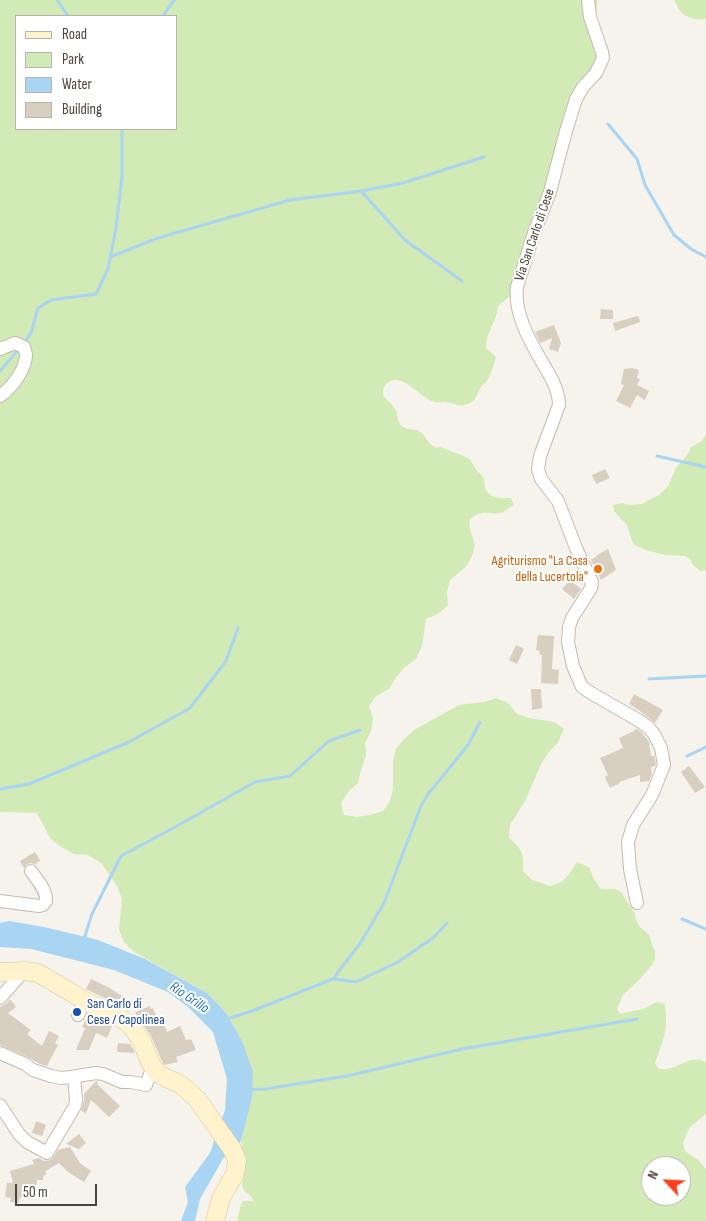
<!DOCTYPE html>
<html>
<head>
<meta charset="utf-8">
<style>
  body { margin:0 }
  #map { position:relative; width:706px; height:1221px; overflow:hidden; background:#f6f3ec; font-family:"Sofia Sans Condensed",sans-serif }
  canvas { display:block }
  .legend { position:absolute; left:15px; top:15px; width:162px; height:115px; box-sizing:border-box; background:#fff; border:1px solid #b7b4b0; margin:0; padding:6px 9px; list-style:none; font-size:15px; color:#4b4439 }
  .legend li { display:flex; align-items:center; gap:10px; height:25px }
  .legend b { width:25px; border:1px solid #b7b4b0 }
  .north { position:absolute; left:641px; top:1156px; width:50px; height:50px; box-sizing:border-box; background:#fff; border:1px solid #b7b4b0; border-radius:50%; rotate:295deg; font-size:14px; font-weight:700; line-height:20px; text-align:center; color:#4b4439 }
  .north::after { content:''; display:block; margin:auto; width:18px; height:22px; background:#fc3f1d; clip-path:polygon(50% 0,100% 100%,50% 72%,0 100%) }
  .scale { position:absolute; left:15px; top:1184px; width:82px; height:22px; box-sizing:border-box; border:2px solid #4b4439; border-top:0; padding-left:6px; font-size:15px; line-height:18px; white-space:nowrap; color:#4b4439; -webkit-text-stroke:4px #fff; paint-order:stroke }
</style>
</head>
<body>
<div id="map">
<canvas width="706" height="1221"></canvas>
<ul class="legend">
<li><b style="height:6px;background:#fff3cd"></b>Road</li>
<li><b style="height:14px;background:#d2eab5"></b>Park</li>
<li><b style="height:14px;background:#a9d4f2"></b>Water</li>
<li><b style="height:14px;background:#d8cfc1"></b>Building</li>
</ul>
<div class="north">N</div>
<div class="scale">50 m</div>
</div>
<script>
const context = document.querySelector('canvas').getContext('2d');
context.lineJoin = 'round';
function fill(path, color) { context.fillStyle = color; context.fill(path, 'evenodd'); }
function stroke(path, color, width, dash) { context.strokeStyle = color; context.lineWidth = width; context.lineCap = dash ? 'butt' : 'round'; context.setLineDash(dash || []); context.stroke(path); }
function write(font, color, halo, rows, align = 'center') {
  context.font = font + ' "Sofia Sans Condensed",sans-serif'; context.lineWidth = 4; context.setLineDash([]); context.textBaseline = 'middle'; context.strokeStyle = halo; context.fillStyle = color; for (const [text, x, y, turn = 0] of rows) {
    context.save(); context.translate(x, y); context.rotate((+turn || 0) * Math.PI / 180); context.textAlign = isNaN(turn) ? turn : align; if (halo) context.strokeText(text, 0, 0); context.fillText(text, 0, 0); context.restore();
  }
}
const green = new Path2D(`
  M0,0H599L597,2C597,7 595,13 596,18C598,31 614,50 608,63C602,75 591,85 583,94L513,287L509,297L498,306C497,321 485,334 486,348L496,357C494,364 491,375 486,382C484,384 482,385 481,387C477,393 477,399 470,403C460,408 454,403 444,402C440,402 436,403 432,401C421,397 402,373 389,382C384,385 383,388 383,395C386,400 392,403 395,409C399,415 396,422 402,426C406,430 411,429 417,430C425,433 426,442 433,446C438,449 435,447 440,447C443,448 467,457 469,459C472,461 473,465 475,468C477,472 481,473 483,477C485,480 484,484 485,488C491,500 500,498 511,498L514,505C510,507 507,510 503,512C490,517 486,507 470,519C468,529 472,534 474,542C475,546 474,549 473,553C469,566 460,572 450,580L447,592L448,605L438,614L426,619L422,646L416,659L405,667L396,677L389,689L376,696L369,706L373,718L371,731L365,743L366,756L361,770L358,783L349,791L341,803L344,815L357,817L370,815L383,811L390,801L393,788V761L396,749L404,739L414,730L459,705L484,702L496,698L508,703L517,714L529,718L554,722L564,729L558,742L549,752L541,764L525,801L510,825L509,838C522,849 524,853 523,871L532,880L550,886L562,882L570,873L577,862L589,867L594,879L601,889H616L621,892L635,914L636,920L639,926L649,935L652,945L655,951V959L652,965L640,979L623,995L617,1009L620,1014L643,1009L657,1002L665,1004C668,1030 664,1039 655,1063L659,1069C661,1069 664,1070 667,1069C681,1067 691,1055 706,1062V1114L689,1128L683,1143L685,1151L698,1160L706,1169V1221H237L241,1204L243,1201H254L250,1195L244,1191L242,1184L245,1168L241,1141L252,1098L242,1041L227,1014L207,993L134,952L124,942L119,929L122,899L117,886L109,874L101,863L88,855L74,854L61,847L50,838L37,813L0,812ZM16,16H176V129H16ZM651,1166H681V1196H651Z
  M674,0H706V19C698,21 687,18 681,12C678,9 677,4 674,0Z
  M706,435V570L700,571L693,565L690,559L685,556L665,555L646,550L633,544L627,525L614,511L613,505L623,503L629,505L642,504L659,495L668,486L676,468L688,454L691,447L702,441Z`);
const water = new Path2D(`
  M9,921L44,927L98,940L145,959L207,993L227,1014L242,1041L253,1072L252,1098L241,1141L224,1157L200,1199L195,1221H181L188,1202L185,1187L210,1153L225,1110L227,1079L213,1032L188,1007L168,992L114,970L31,949L0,947V923Z`);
const stream = new Path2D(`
  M57,0L68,16
  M163,16L174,0
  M608,124L637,159L645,185L674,235L691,249L706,257
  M361,191L405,240L462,281
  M110,257L158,238L290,200L361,191L403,183L484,157
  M23,344L31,333L38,308L51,300L96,294L108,269L116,228L122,176V129
  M0,371L19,349
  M657,456L706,467
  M649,679L706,676
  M687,756L706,747
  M0,789L29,784L129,742L190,708L226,661L238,628
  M682,919L706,929
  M84,939L92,914L121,856L177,826L255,782L290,776L329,741L360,730
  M334,979L356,982L398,962L433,938L447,923
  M227,1019L252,1011L333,979L361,942L384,903L421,806L429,793L468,745L480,722
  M249,1090L265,1089L347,1076L462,1049L637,1019`);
const building = new Path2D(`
  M601,309L613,310V319H600Z
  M638,316L640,322L615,331L613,323Z
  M554,325L561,343L558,352L549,349L552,338L540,343L535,332Z
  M632,368L639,370L637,378L640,379L637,385L649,391L645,400L637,395L630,408L616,401L624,385L621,384L624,369Z
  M605,469L610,478L596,484L592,475Z
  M608,549L616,570L601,580L591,560L599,554Z
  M570,580L581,589L574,599L562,589Z
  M538,635L554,636L552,669L559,670L558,684L541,683L542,655L539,654L540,651L536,650Z
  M516,645L524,649L517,664L509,660Z
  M531,689H541L542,708L532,710Z
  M634,694L663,710L655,723L640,711L629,704Z
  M637,729L642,733L647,739L649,742L651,756H654L656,764L655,766L651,767L652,774L649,781L640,782V775L619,782L620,783L610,788L605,777L608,775L600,758L623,748L619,738L634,731V730Z
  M689,766L705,787L695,793L681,772Z
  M35,852L40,861L35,864L31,863L27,864L24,868L20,861Z
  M91,979L108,987L122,996L116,1004L86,989Z
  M10,999L16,1007L8,1013L31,1030L27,1034L42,1046L49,1031L59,1036L55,1043L58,1045L47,1066L40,1064L28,1057L0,1045V1007L6,1004Z
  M150,1006L151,1009L153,1008L161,1026L164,1025L167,1032L180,1026L186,1040L191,1039L196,1050L176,1057L178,1062L164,1065L160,1057L151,1036L138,1018L135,1012Z
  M88,1014L112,1026L107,1038L96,1033L89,1050H76L85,1028L82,1027Z
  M118,1043L130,1044L134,1050V1053L117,1052Z
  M96,1081L98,1082L97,1084L120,1106L109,1117L91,1100L86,1113L81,1111L84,1101V1094Z
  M36,1121L46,1125L42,1136L32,1133Z
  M79,1134L86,1143L79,1149L66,1144Z
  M70,1147L80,1163L91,1171L84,1182L68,1172L59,1163L46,1171V1175L43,1176V1180H37L34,1199L20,1197L19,1203L10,1202L11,1198L5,1197L7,1183H13L10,1171L34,1164L32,1160L39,1158L44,1161L51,1160L58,1150Z`);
const street = new Path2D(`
  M588,0L590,17L602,52L603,58L596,73L583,87L576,99L566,131L550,192L534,233L517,287C514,313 529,340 542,362C550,376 559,389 559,405L540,456L538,469L541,479L558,501L576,548L592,582L591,588L572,618L569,627L568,642L573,666L582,687L591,693L638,720L648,727L654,734L661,748L664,765L652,795L633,825L628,842L630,869L637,903
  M0,349L15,343L24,347C24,348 26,353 26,355C26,369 11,389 0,396
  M0,901L39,906L43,905L46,901C47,890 37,880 31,871
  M0,998L24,971L20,969
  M78,1015L85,1001
  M0,1053L25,1064L33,1070L51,1076L61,1078L71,1077L96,1073L103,1074L122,1082H131L146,1085L153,1066
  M0,1105L19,1134L27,1142L47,1153L75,1106L76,1100L74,1077`);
const secondary = new Path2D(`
  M0,972L24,971L38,973L67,990L85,1001L121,1018L132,1027L142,1042L150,1062L157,1073L166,1078L180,1084L197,1099L232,1149L237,1160L235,1174L221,1198L215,1221`);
const markers = [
  [598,569,5,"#e8710a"],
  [77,1012,5,"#1a4fb4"]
];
const streetNames = [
  ["Via San Carlo di Cese",535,235,-71]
];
const foodNames = [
  ["Agriturismo \"La Casa",588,561],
  ["della Lucertola\"",588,577]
];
const transitNames = [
  ["San Carlo di",87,1004],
  ["Cese / Capolinea",87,1020]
];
const waterNames = [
  ["Rio Grillo",189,998,34]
];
fill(green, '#d2eab5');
fill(water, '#a9d4f2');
stroke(stream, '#a9d4f2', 3);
fill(building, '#d8cfc1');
stroke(street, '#c2bbae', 14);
stroke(secondary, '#d6c79b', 19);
stroke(street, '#fff', 12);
stroke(secondary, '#fff3cd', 18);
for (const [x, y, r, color] of markers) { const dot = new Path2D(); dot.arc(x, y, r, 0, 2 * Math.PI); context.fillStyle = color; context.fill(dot); stroke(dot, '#fff', 2); }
write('14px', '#4b4439', '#fff', streetNames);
write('14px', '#c56008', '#fff', foodNames, 'right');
write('14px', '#164399', '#fff', transitNames, 'left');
write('italic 15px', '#2e7ab2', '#fff', waterNames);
</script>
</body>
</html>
